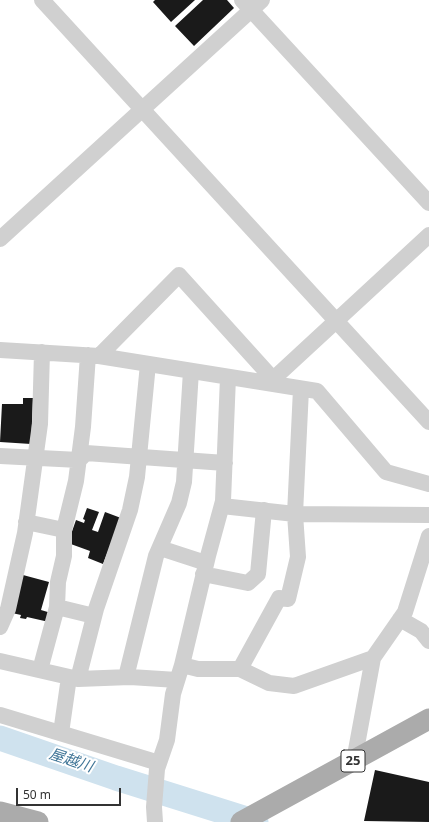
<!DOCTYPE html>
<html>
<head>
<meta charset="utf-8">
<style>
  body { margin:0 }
  #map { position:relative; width:429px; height:822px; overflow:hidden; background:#fff; font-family:"Noto Sans",sans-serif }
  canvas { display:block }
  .scale { position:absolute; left:16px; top:788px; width:105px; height:18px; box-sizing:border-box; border:2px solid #333; border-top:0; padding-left:5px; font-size:12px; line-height:14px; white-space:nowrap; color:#333; -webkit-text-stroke:3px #fff; paint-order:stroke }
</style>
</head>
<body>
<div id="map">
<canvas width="429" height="822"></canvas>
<div class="scale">50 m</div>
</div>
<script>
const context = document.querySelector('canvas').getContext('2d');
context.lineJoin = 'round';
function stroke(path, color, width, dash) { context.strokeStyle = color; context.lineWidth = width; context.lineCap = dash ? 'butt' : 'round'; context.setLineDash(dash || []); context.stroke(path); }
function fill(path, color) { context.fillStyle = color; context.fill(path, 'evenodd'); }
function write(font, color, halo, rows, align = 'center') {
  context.font = font + ' "Noto Sans","Noto Sans JP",sans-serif'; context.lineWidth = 4; context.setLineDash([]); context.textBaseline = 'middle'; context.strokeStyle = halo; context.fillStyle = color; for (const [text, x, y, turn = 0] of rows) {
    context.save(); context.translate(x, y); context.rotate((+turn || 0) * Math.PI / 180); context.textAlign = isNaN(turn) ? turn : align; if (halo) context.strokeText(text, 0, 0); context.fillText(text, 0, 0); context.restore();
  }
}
const river = new Path2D(`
  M0,738L116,778L256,822`);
const building = new Path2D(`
  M155,0H195L171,22L153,2Z
  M203,0H227L234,8L194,46L175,26Z
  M23,398H33L31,444L0,442L2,404H23Z
  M87,508L99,512L92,530L98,532L105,512L121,518L103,564L88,558L90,551L68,543L76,520L84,523L85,520L83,519Z
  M23,575L49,582L41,610L51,613L49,622L27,617L26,619L20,618L21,615L12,613Z
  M375,770L429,782V822L364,821Z`);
const minor = new Path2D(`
  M42,0L429,422
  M242,0L429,203
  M0,239L262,0
  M0,350L99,356L317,391L386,472L429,484
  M99,356L179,275L273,379
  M270,382L429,235
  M0,456L79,460L86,453L225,463
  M222,506L295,514L429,515
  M26,522L64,530
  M160,548L206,563
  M203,574L248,583L258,574L264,510
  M57,607L94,616
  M400,619L421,631L429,641
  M0,627L8,609L25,533L40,424L42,352
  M0,661L78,679L130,677L177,680
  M182,665L198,669H240L269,683L294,686L373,658
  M240,669L279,598L288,599L298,557L295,514L301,389
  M40,670L57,607L58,582L64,556V530L76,481L83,427L88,355
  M126,677L156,556L179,503L184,482L191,371
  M78,679L96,609L130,510L137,477L148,364
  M0,715L159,763
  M61,733L69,677
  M354,761L373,658L405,612L429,536
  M155,822L154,807L157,769L167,740L173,694L182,665L208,556L223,501L228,377`);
const major = new Path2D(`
  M0,812L38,822
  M241,822L429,719`);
const shields = [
  [353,761,24]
];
const shieldNames = [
  ["25",353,761]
];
const waterNames = [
  ["屋越川",71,761,18]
];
stroke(river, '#cfe2ee', 25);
fill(building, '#1a1a1a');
stroke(minor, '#d0d0d0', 16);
stroke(major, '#ababab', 21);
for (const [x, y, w] of shields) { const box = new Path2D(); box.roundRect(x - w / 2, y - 11, w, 22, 3); context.fillStyle = '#fff'; context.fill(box); stroke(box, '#333', 1); }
write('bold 13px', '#333', null, shieldNames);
write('italic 15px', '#3f7597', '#fff', waterNames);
</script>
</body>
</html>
